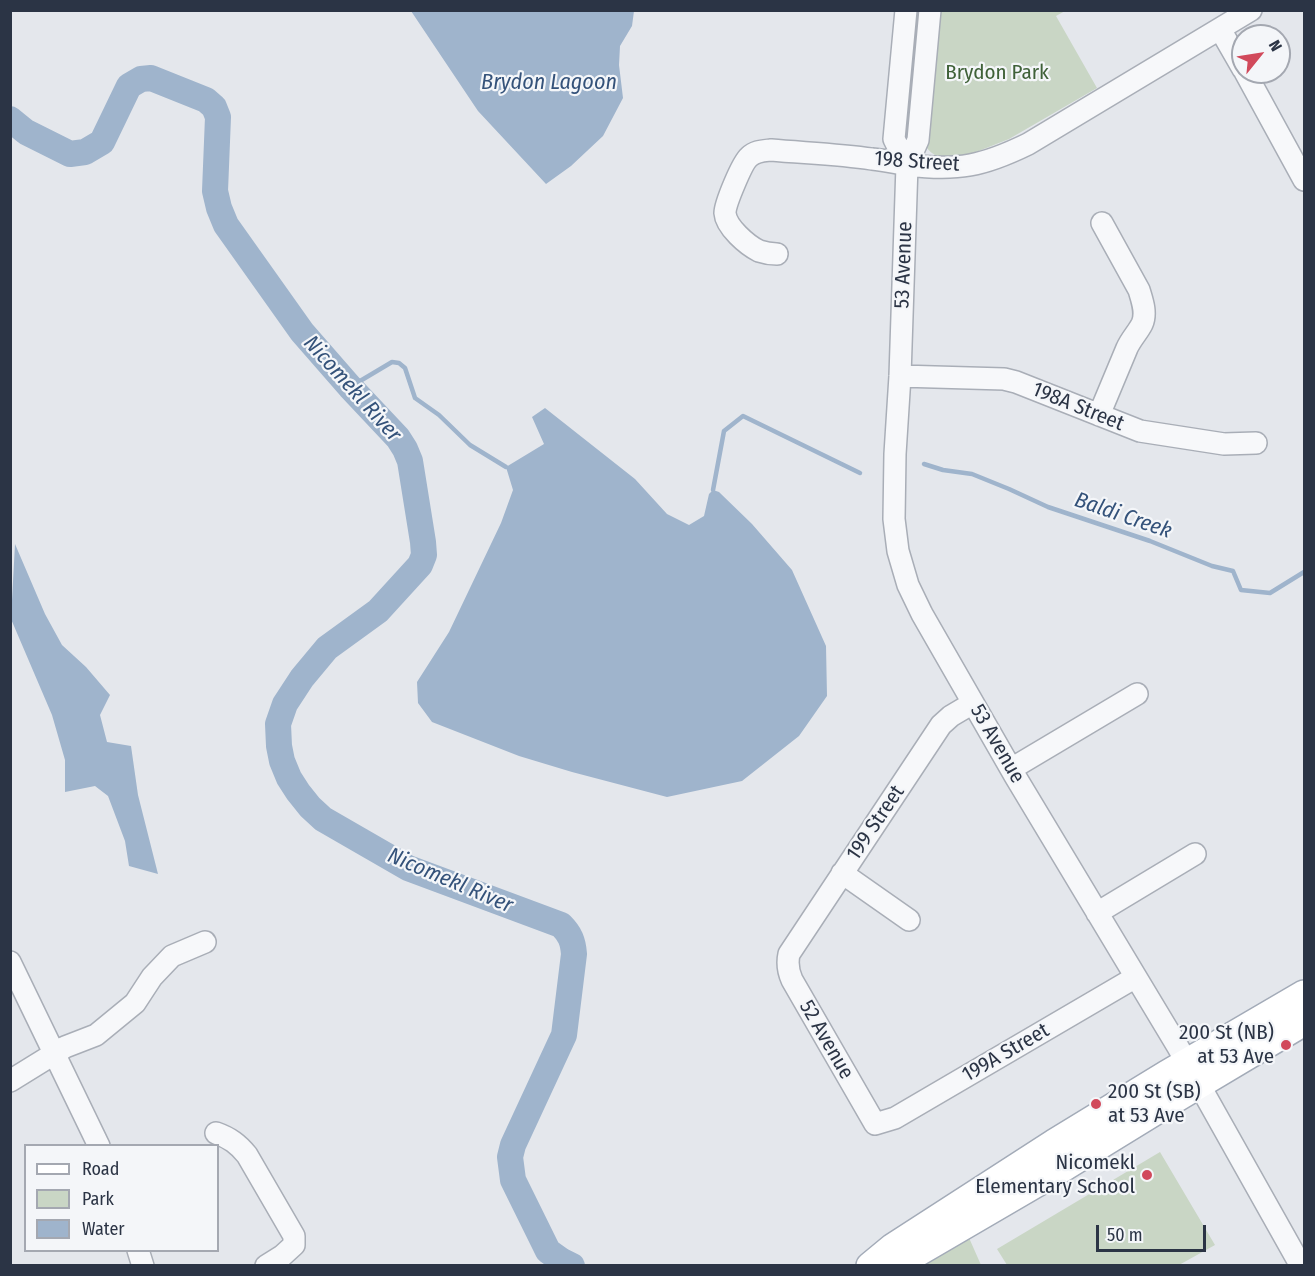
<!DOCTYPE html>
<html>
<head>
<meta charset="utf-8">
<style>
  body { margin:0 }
  #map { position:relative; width:1315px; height:1276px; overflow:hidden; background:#e4e7ec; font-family:"Fira Sans Condensed",sans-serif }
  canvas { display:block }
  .frame { position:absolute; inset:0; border:12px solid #2b3445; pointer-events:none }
  .legend { position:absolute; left:24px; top:1144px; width:195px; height:108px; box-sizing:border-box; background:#f4f6f9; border:2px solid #a4a8b1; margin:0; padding:8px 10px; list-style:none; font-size:18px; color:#2b3445 }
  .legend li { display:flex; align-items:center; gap:12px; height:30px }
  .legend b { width:30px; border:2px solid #a4a8b1 }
  .north { position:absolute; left:1231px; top:24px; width:60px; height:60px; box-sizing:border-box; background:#f4f6f9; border:2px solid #a4a8b1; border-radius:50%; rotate:60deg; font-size:16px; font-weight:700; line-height:24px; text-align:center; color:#2b3445 }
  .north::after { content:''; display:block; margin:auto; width:21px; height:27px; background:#d1495b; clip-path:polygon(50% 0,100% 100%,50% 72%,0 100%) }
  .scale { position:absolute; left:1096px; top:1225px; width:110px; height:27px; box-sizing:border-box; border:3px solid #2b3445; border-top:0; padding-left:8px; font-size:18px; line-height:21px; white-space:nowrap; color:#2b3445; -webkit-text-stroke:4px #f4f6f9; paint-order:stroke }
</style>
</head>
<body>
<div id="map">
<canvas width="1315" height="1276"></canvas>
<div class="frame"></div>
<ul class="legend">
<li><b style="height:8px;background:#fff"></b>Road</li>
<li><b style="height:16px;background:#c9d6c5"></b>Park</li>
<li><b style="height:16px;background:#9fb4cc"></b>Water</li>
</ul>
<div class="north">N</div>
<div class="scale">50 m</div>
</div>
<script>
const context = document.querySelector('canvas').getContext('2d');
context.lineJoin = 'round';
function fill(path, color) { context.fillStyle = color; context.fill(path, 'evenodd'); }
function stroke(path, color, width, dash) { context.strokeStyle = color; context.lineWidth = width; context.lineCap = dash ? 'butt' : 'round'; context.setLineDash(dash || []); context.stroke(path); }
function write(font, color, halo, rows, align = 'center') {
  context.font = font + ' "Fira Sans Condensed",sans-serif'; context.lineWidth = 4.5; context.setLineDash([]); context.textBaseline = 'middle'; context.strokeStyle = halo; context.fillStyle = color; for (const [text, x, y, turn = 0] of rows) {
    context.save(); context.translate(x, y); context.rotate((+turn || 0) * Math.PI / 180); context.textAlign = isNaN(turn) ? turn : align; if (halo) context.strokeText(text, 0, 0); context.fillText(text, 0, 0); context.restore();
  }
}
const green = new Path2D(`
  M938,11H1065L1056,16L1097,88L1009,139L971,154L965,159C948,158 935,161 925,145Z
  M1160,1152L1215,1245L1179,1265H1007L997,1249Z
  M966,1231L981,1265L908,1266Z`);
const water = new Path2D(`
  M411,11H634L632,26L620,46L619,65L623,98L603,136L571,166L546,184L478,111Z
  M545,408L635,479L667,514L689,525L704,516L709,494L713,490L719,492L752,524L792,570L826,646L827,696L799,736L742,781L667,797L572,772L519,756L432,722L418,703L417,682L449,632L501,523L513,490L506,467L544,444L532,417Z
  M15,544L45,614L62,645L86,667L110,695L100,715L107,742L131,746L138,795L158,874L129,866L125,841L108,796L95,786L65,792V760L52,715L11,619Z`);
const stream = new Path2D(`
  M350,387L392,362L399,363L405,368L415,398L439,415L470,445L506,467
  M924,464L943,470L972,474L1009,489L1048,507L1150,541L1212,566L1233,571L1241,590L1270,593L1304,572
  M713,490L724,431L743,416L860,473`);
const river = new Path2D(`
  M10,119L26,132L70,154L85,152L102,142L129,86L141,79L151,78L206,100L214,107L218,117L215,191L219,208L226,225L302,332L350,387L398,438L405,449L410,461L423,542L424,555L420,565L378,611L327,648L302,678L285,704L278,724L279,746L282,761L289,778L298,792L310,807L323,819L408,868L561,925C570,934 573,941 574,954L564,1035L513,1145L510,1157L513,1180L548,1251L562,1261L572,1266`);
const minor = new Path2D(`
  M906,10L894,139L907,165
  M930,10L918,140L907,165L900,376L895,454L894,519L898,551L908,585L922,614L1015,776L1178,1047L1301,1266
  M1220,29L1243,69
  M1245,72L1304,180
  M777,254C770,254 765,253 759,251C747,245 726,227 725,213C725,204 742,163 749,157C755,151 762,151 771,150C804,153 838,154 872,159C884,160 896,163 908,165C958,171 983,166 1028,144L1251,10
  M900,376L1004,379L1016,382L1140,431L1224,444L1256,443
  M1099,415L1127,348C1131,339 1138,332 1142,324C1147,313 1142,300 1139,290L1102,223
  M973,703L951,716L941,725L789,954C787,963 788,971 792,980L875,1124L895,1118L1136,977
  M1011,769L1137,694
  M842,873L909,920
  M1097,913L1195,854
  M10,962L99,1146
  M10,1081L65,1047L96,1035L135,1003L152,977L172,956L205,942
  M216,1133C230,1138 238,1144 247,1155L294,1236V1245L282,1256L266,1266
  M138,1250L143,1266`);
const major = new Path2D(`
  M898,1264L1066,1166L1180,1096L1304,1022
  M870,1266L893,1247L1054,1143L1167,1074L1304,994`);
const markers = [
  [1286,1045,6,"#d1495b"],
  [1096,1104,6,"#d1495b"],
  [1147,1175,6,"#d1495b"]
];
const parkNames = [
  ["Brydon Park",997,73]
];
const streetNames = [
  ["198 Street",917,162,4],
  ["53 Avenue",904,265,-88],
  ["198A Street",1078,407,22],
  ["53 Avenue",997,744,60],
  ["199 Street",876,823,-56],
  ["52 Avenue",826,1040,60],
  ["199A Street",1006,1053,-30]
];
const poiNames = [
  ["200 St (NB)",1274,1033],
  ["at 53 Ave",1274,1057],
  ["200 St (SB)",1108,1092,"left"],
  ["at 53 Ave",1108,1116,"left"],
  ["Nicomekl",1135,1163],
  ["Elementary School",1135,1187]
];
const waterNames = [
  ["Brydon Lagoon",549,83],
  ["Nicomekl River",352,389,48],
  ["Baldi Creek",1123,516,19],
  ["Nicomekl River",450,881,23]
];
fill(green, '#c9d6c5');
fill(water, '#9fb4cc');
stroke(stream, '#9fb4cc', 4.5);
stroke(river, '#9fb4cc', 26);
stroke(minor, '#a9aeb7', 24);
stroke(major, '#a3abb8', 30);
stroke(minor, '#f7f8fa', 21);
stroke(major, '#fff', 27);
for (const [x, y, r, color] of markers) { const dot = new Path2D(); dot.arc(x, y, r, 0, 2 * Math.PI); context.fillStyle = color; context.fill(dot); stroke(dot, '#f4f6f9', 2); }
write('21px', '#3f6138', '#f4f6f9', parkNames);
write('21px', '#2b3445', '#f4f6f9', streetNames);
write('21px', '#2b3445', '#f4f6f9', poiNames, 'right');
write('italic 22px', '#34527a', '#f4f6f9', waterNames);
</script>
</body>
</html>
